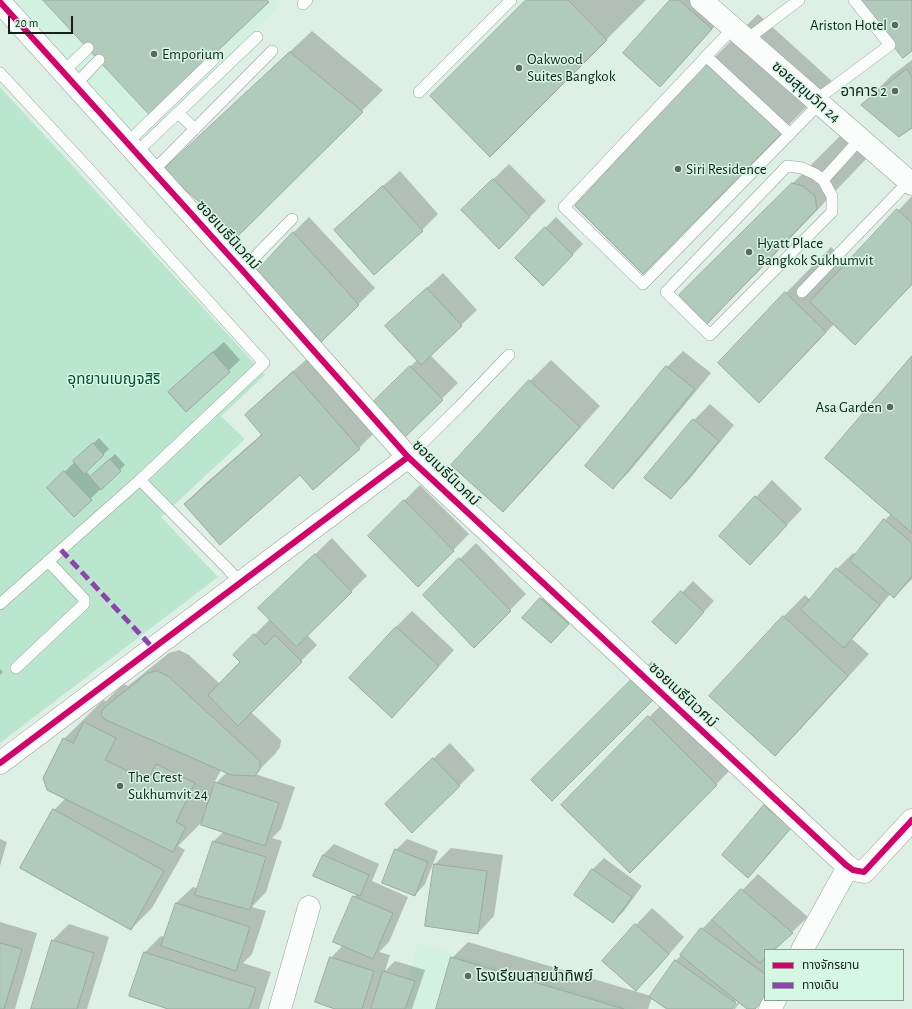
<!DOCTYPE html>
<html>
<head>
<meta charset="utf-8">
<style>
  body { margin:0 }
  #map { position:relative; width:912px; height:1009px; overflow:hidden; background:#deefe5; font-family:"Alegreya Sans","Noto Sans Thai",sans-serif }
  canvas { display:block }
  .legend { position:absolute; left:764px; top:949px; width:140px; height:52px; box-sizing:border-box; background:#d6f7e4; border:1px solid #88a193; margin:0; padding:5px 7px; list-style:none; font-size:12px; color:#142019 }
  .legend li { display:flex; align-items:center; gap:8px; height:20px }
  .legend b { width:20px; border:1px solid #88a193 }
  .scale { position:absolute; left:8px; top:16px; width:65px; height:18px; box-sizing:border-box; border:2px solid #142019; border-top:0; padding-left:5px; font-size:12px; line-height:14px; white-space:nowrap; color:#142019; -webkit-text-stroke:3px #d6f7e4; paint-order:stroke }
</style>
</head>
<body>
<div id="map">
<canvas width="912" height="1009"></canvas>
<ul class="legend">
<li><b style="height:5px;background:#d6006c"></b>ทางจักรยาน</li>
<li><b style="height:5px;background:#8e44ad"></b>ทางเดิน</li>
</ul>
<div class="scale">20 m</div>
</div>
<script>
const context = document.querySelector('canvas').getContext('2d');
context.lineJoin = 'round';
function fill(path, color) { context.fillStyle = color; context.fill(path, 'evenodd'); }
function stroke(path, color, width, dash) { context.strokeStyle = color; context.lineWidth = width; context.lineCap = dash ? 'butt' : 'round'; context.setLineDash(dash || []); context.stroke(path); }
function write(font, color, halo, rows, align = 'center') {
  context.font = font + ' "Alegreya Sans","Noto Sans Thai",sans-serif'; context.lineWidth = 3; context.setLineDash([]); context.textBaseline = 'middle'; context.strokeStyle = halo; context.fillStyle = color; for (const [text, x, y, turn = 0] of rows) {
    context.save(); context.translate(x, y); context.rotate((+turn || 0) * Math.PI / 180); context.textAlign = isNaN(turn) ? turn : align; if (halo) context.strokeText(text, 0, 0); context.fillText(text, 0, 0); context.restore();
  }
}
const built = new Path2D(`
  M10,0H274L279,6L142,147Z
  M418,943L637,1009H398Z`);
const green = new Path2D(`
  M0,87L265,375L221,416L245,439L161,517L218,577L0,743Z`);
const shadow = new Path2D(`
  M527,0H646L490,156Z
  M672,0H713L727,13L676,69L660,85Z
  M758,14L832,81L693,222L708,64Z
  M312,31L383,90L238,234L165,170L186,149Z
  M912,60V127L862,105L892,75Z
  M843,133L867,158L758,272L707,322L681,295Z
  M509,164L546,201L499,247L462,210Z
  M400,171L438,214L422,230L374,274L351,214Z
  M912,196V285L855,343L834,324L804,356L759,401L719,363L786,293L831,247L848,263Z
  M309,217L375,288L321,341L293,233Z
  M556,217L583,244L554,274L516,258Z
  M443,273L477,310L430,355L458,383L403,437L372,405L417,360L403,310Z
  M224,342L240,360L186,411L180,381Z
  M683,351L711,373L629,472L613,488L586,466L667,367Z
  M315,352L380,427L359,448L313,489L300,474L185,504L206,483L262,434L246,415L267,394Z
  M912,358V579L894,597L891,593L860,630L852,639L869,654L796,734L775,755L711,696L784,616L805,595L810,600L837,569L853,553L856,555L885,520L891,514Z
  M551,360L600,406L524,490L503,511L530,381Z
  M710,404L734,425L687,482L670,498L694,420Z
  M99,438L109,449L86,471L91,477L115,454L125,465L74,515L48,488Z
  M772,480L802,509L750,564L720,536L756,497Z
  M420,485L469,534L418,586L369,536Z
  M332,538L367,576L307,635L317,645L251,712L281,740L280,747L276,753L255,774L295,787L281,829L272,838L282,841L266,892L252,907L266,911L252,954L243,963L271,972L259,1009H171L130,995L145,952L161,936L165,937L176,903L193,887L198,889L214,841L224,831L203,821L178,846L185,850L152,908L131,929L22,867L54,810L66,798L64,739L103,700L106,701L123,684L128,686L169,653L179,650L189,655L220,684L242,662L235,655L270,619L276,592ZM221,770L227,772L213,786V785Z
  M476,543L526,594L474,646L424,595Z
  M693,581L714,601L686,631L654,622Z
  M551,588L579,613L551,642L541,599Z
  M412,611L454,650L408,700L392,716L351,678L396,627Z
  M652,661L671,681L552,800L532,780Z
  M0,669L3,672L0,675Z
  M670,696L737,763L651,851L562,805Z
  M450,743L475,770L459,786L402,788Z
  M781,789L806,811L764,860L748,876L723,855L765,805Z
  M0,839L7,842L0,866Z
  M407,839L438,851L425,884L415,895L396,850Z
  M334,844L379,864L372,881L408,897L389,942L379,952L390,955L385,971L395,961L425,970L412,1009H335L336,1008L331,958L343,945L354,897L357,894L323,855Z
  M451,848L503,855L494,916L478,933L435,864Z
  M604,858L642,886L624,911L613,922L575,895L593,869Z
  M758,874L808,917L773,950H765V998L754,1009H748L740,1002L735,1009H733L740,999L738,998L730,1009H668L652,997L648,1009H437L452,958L468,942L651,996L675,961L683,954L702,929L718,913L719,914Z
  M652,908L684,937L652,974L636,990L604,961L636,925Z
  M0,922L37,933L15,1009H0Z
  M69,924L109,937L87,1009H32L53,940Z`);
const building = new Path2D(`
  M43,0H267L269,2L150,115Z
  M526,0H568L607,40L490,157L430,96Z
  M670,0H679L712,29L660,87L623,53Z
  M859,0H912V51L903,58Z
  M290,52L363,112L238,236L163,170Z
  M707,64L783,132L643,274L575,206Z
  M907,69L912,77V128L899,137L861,105Z
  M493,179L530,217L499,249L461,210Z
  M792,183L803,186L815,196L817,209L707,324L679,295Z
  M383,186L423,231L374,275L334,230Z
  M897,209L912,223V284L855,345L810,302Z
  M545,227L573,255L543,286L515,258Z
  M293,232L359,305L321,342L257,271Z
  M427,288L462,326L421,365L385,326Z
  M785,292L826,332L759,403L718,363Z
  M213,352L230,372L186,412L168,392Z
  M912,356V533L825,458Z
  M410,366L443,400L403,439L370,405Z
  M666,366L695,389L613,489L585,466Z
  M293,372L360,449L313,490L300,475L220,545L184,504L262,435L245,415Z
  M529,380L580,427L503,512L451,465Z
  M693,419L719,441L671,499L644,478Z
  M93,443L104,455L84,474L73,461Z
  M110,459L121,471L101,490L90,477Z
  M64,471L92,500L74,517L47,488Z
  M755,496L787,525L750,565L719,536Z
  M404,500L454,551L418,587L368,536Z
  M884,519L912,543V576L894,598L850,561Z
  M315,554L352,592L296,647L258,608Z
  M459,558L511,611L474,648L423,595Z
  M836,568L880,605L844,648L801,610Z
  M681,591L704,612L676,644L652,622Z
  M540,598L569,624L551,643L522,618Z
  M783,616L848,676L775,756L709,696Z
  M396,627L439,666L392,718L349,678Z
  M254,634L265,645L275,635L302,662L238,726L208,695L240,662L233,655Z
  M157,671L168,676L260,761V769L255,776L231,775L106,720L101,715L102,711L104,708L146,674Z
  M635,676L656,697L552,801L531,780Z
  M648,716L717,785L630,873L561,805Z
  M84,722L116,738L105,760L148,781L156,764L195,783L176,822L186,827L173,852L47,790L43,778L63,738L73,743Z
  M433,758L460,786L412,833L385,804Z
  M215,782L279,803L265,846L201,825Z
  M764,805L791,828L748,878L722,855Z
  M53,809L164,871L131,930L20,868Z
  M213,841L266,857L250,910L195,895Z
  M395,849L428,862L415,896L382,883Z
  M323,855L369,875L360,896L313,876Z
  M434,864L487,871L478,934L425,926Z
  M592,869L632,897L613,923L574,895Z
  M741,889L793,933L774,950H765V958L760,963L712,920Z
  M353,896L393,913L373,959L333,942Z
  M176,903L250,927L236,971L161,946Z
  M635,924L669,954L636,991L602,961Z
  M701,928L765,974V998L755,1009H747L680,955Z
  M52,940L94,953L77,1009H31Z
  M0,943L22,949L4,1009H0Z
  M144,952L256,988L249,1009H168L129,996Z
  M330,957L374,971L362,1009H335L315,1002Z
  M451,957L624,1009H436Z
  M675,960L736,1003L732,1009H667L649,997Z
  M383,971L415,981L405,1009H371Z`);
const service = new Path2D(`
  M303,4L307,0
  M733,28L564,207L643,284L820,103
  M746,40L799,0
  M706,56L790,134
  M63,72L88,48
  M0,73L87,167L264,363L140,480L0,604
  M75,85L99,60
  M419,92L511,0
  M816,100L890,45L854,0
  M178,113L195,129
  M127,143L214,59
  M136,153L257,37
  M787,166L802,168L815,174L823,180L832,196V212L710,335L666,292Z
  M153,171L272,51
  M823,180L860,139
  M242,270L292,219
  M802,292L909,181
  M408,457L459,407L509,355
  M140,480L227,568L240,583
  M16,668L84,604V599L48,561`);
const minor = new Path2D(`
  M0,2L242,270L408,457L846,865L853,870L864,872L912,820
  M0,763L408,457
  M802,950L848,867
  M280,1009L309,907
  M770,1009L775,1000`);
const tertiary = new Path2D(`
  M701,0L912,184`);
const quiet = new Path2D(`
  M61,550L153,648`);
const cycleway = new Path2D(`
  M0,2L242,270L408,457L846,865L853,870L864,872L912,820
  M0,763L408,457`);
const markers = [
  [895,25,4,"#5b6860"],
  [154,54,4,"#5b6860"],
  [519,68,4,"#5b6860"],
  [895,91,4,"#5b6860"],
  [678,169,4,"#5b6860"],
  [749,252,4,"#5b6860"],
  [890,407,4,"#5b6860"],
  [120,786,4,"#5b6860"],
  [468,976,4,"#5b6860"]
];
const poiNames = [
  ["Ariston Hotel",887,25,"right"],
  ["Emporium",162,54],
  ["Oakwood",527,59],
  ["Suites Bangkok",527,76],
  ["อาคาร 2",887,91,"right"],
  ["Siri Residence",686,169],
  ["Hyatt Place",757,243],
  ["Bangkok Sukhumvit",757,260],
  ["Asa Garden",882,407,"right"],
  ["The Crest",128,777],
  ["Sukhumvit 24",128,794],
  ["โรงเรียนสายน้ำทิพย์",476,976]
];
const streetNames = [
  ["ซอยสุขุมวิท 24",806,92,41],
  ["ซอยเมธีนิเวศม์",228,235,48],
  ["ซอยเมธีนิเวศม์",446,473,44],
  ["ซอยเมธีนิเวศม์",683,695,43]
];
const parkNames = [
  ["อุทยานเบญจสิริ",114,379]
];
fill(built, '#d2f1e0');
fill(green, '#bae6cd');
fill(shadow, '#0003');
fill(building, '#b0cabc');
stroke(building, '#9ba9a1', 1);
stroke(service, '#97a59d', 12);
stroke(minor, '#97a59d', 23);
stroke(tertiary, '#97a59d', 23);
stroke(service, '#fafdfb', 11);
stroke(minor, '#fafdfb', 22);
stroke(tertiary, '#fafdfb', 22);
stroke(quiet, '#8e44ad', 5, [10, 5]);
stroke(cycleway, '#d6006c', 6);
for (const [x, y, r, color] of markers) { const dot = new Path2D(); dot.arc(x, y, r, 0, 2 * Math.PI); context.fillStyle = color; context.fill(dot); stroke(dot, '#d6f7e4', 1.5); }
write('15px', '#142019', '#d6f7e4', poiNames, 'left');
write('15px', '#142019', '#d6f7e4', streetNames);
write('15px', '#004f32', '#d6f7e4', parkNames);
</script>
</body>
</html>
